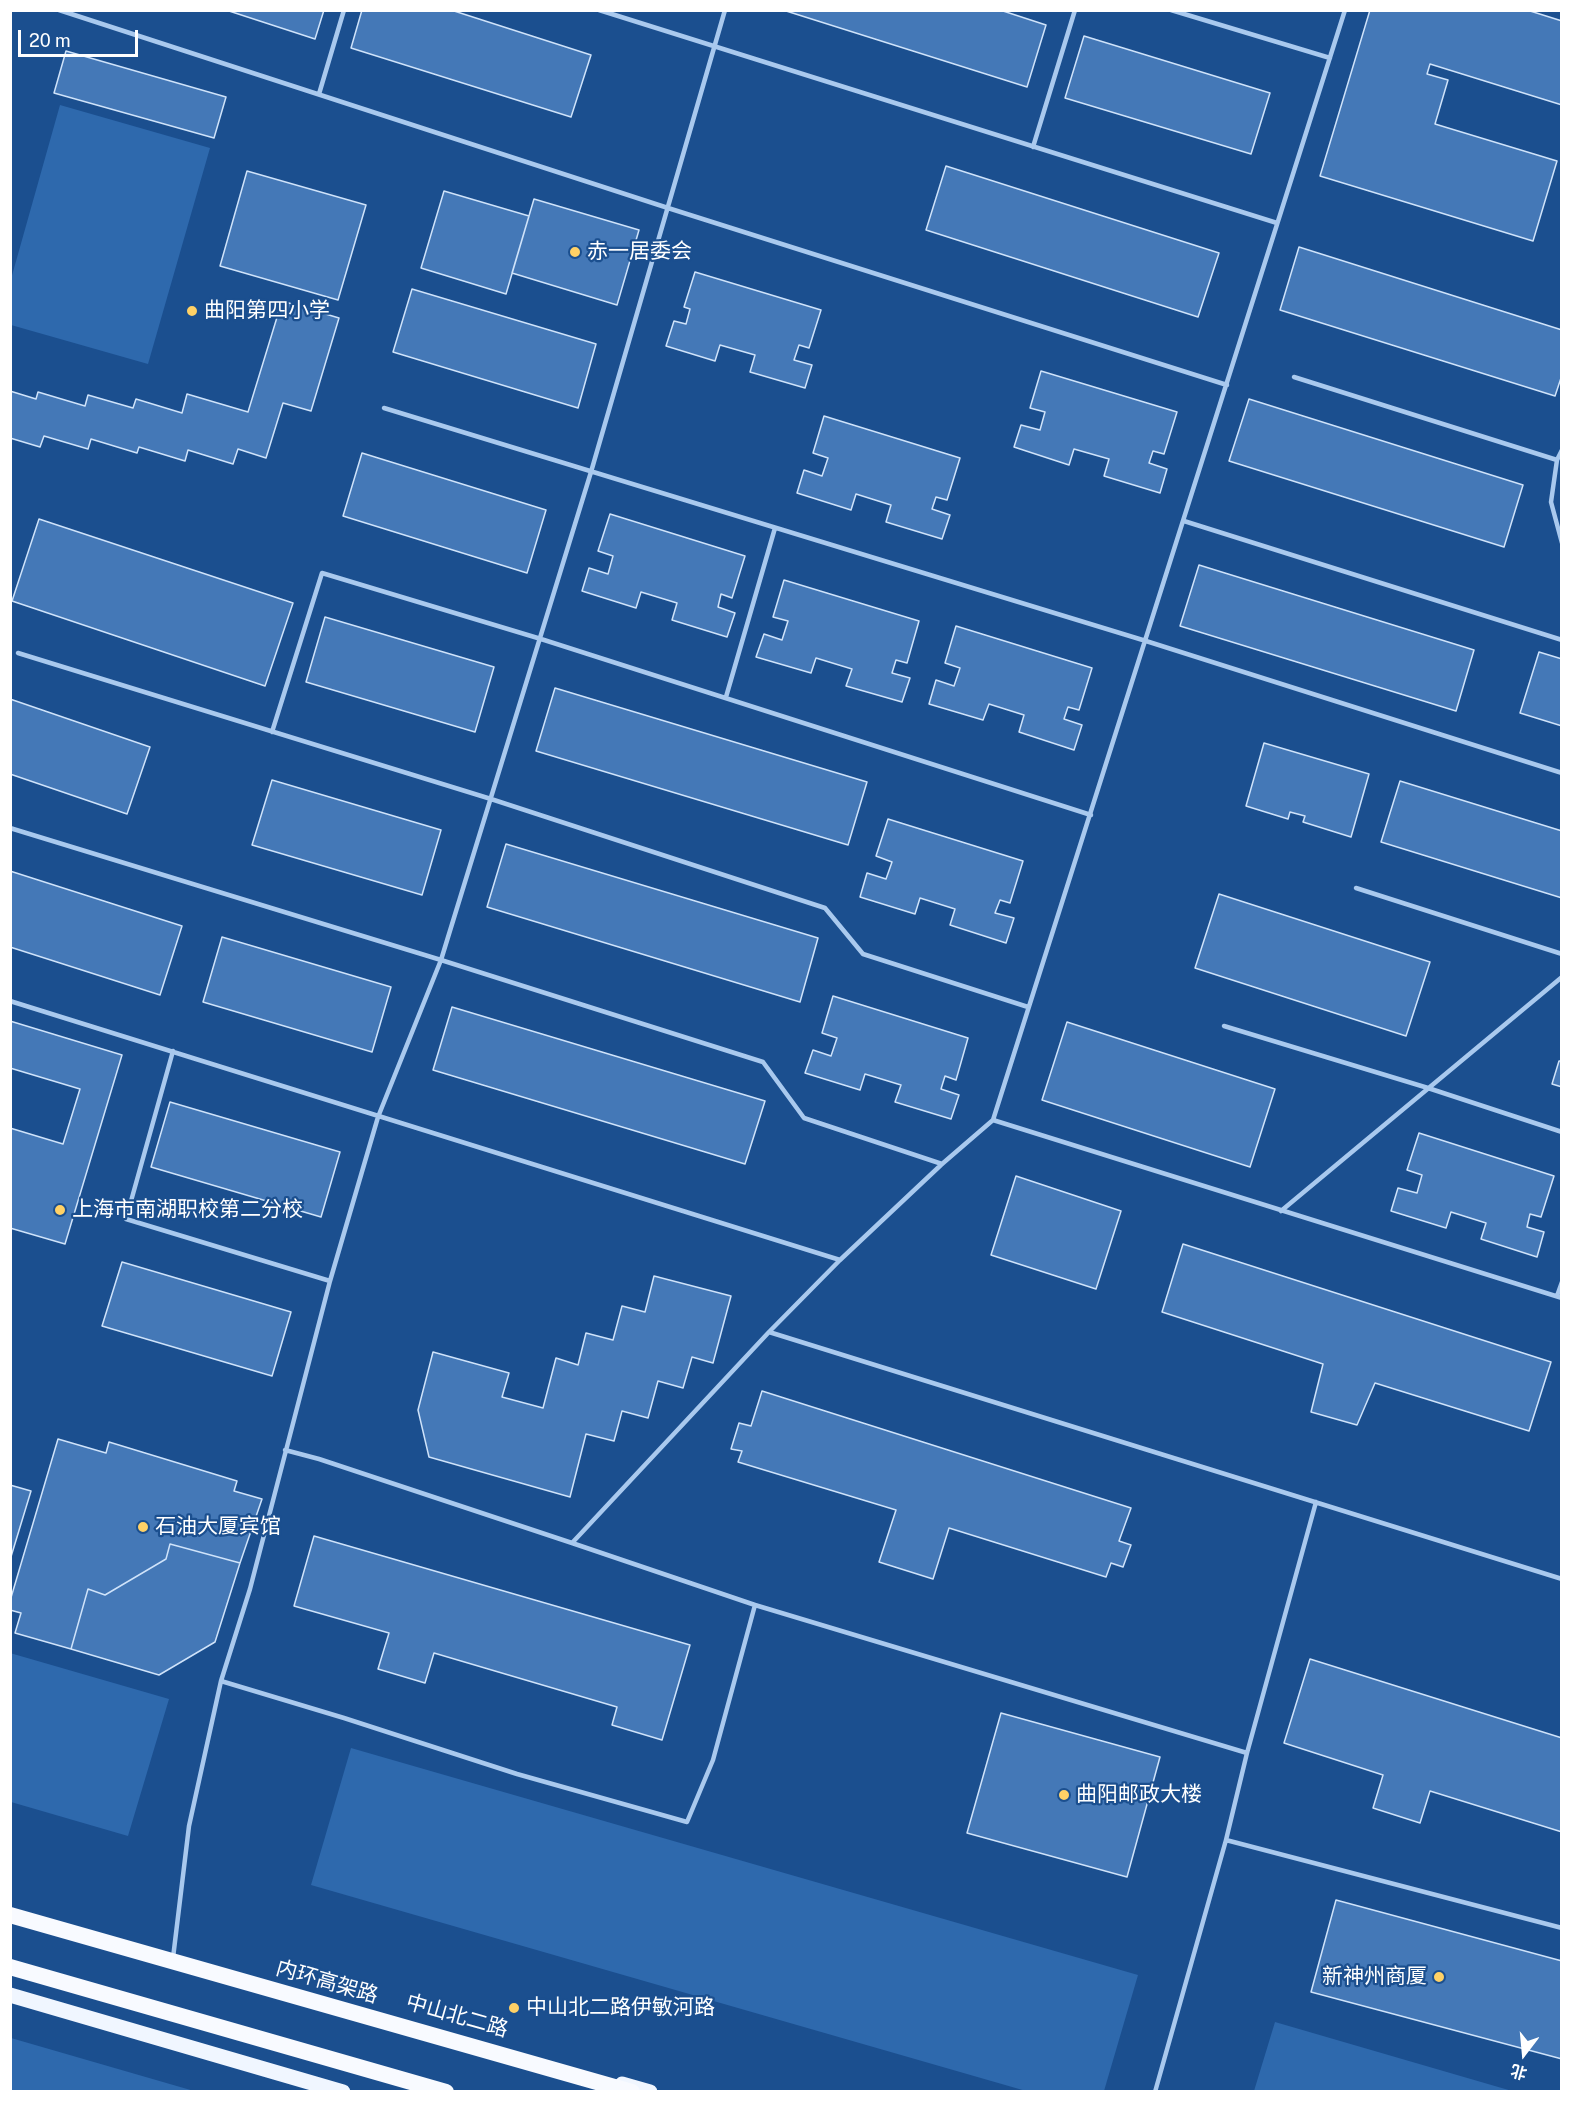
<!DOCTYPE html>
<html>
<head>
<meta charset="utf-8">
<style>
  body { margin:0 }
  #map { position:relative; width:1572px; height:2102px; overflow:hidden; background:#1b4f8f; font-family:"Public Sans","Noto Sans SC",sans-serif }
  canvas { display:block }
  .frame { position:absolute; inset:0; border:12px solid #fff; pointer-events:none }
  .north { position:absolute; left:1494px; top:2024px; width:60px; height:60px; -webkit-text-stroke:4px #1b4f8f; paint-order:stroke; rotate:196deg; font-size:16px; font-weight:700; line-height:24px; text-align:center; color:#fff }
  .north::after { content:''; display:block; margin:auto; width:21px; height:27px; background:#fff; clip-path:polygon(50% 0,100% 100%,50% 72%,0 100%) }
  .scale { position:absolute; left:18px; top:30px; width:120px; height:27px; box-sizing:border-box; border:3px solid #fff; border-top:0; padding-left:8px; font-size:18px; line-height:21px; white-space:nowrap; color:#fff; -webkit-text-stroke:4px #1b4f8f; paint-order:stroke }
</style>
</head>
<body>
<div id="map">
<canvas width="1572" height="2102"></canvas>
<div class="frame"></div>
<div class="north">北</div>
<div class="scale">20 m</div>
</div>
<script>
const context = document.querySelector('canvas').getContext('2d');
context.lineJoin = 'round';
function fill(path, color) { context.fillStyle = color; context.fill(path, 'evenodd'); }
function stroke(path, color, width, dash) { context.strokeStyle = color; context.lineWidth = width; context.lineCap = dash ? 'butt' : 'round'; context.setLineDash(dash || []); context.stroke(path); }
function write(font, color, halo, rows, align = 'center') {
  context.font = font + ' "Public Sans","Noto Sans SC",sans-serif'; context.lineWidth = 4.5; context.setLineDash([]); context.textBaseline = 'middle'; context.strokeStyle = halo; context.fillStyle = color; for (const [text, x, y, turn = 0] of rows) {
    context.save(); context.translate(x, y); context.rotate((+turn || 0) * Math.PI / 180); context.textAlign = isNaN(turn) ? turn : align; if (halo) context.strokeText(text, 0, 0); context.fillText(text, 0, 0); context.restore();
  }
}
const green = new Path2D(`
  M60,105L210,148L148,364L11,325V279Z
  M10,1653L169,1699L128,1836L11,1802Z
  M351,1748L1138,1975L1104,2091H1026L311,1885Z
  M1275,2022L1512,2091H1254Z
  M11,2038L194,2091H11Z`);
const building = new Path2D(`
  M226,10H324L315,39Z
  M362,10H451L591,55L571,117L351,48Z
  M783,10H1000L1046,25L1027,87Z
  M1370,10H1527L1562,21V105L1430,64L1427,74L1448,80L1435,124L1557,161L1533,241L1320,176Z
  M1084,36L1270,93L1251,154L1065,98Z
  M66,51L226,97L214,138L54,93Z
  M946,166L1219,253L1198,317L926,230Z
  M247,171L366,205L338,300L220,266Z
  M444,191L529,216L506,294L421,268Z
  M534,199L639,230L617,305L512,273Z
  M1299,247L1562,330V375L1555,396L1280,310Z
  M695,272L821,310L809,348L799,345L794,360L812,365L805,388L750,372L755,355L720,345L715,361L666,346L674,321L686,324L690,309L684,307Z
  M412,289L596,344L578,408L393,352Z
  M282,301L339,318L311,411L283,403L266,458L238,449L233,464L188,450L185,461L139,447L137,453L91,439L88,449L44,436L40,447L10,438V391L36,399L38,392L85,406L88,395L133,408L136,399L182,413L187,394L248,412Z
  M1041,371L1177,412L1164,454L1153,451L1149,463L1167,469L1160,493L1104,476L1109,459L1074,449L1069,465L1014,447L1021,425L1040,430L1045,412L1030,408Z
  M1249,399L1523,485L1504,547L1229,461Z
  M824,416L960,458L947,500L936,497L932,509L950,515L942,539L886,522L891,505L856,494L851,510L797,493L804,470L822,476L828,458L813,453Z
  M362,453L546,510L527,573L343,516Z
  M610,514L745,556L732,598L721,594L718,607L735,613L727,637L672,620L677,603L641,592L636,608L582,591L589,568L608,574L613,556L598,551Z
  M39,519L293,603L265,686L12,601Z
  M1199,565L1474,650L1456,711L1180,626Z
  M784,580L919,621L907,663L896,660L892,673L910,678L902,702L846,686L852,669L816,658L811,673L756,657L764,634L782,640L788,621L773,617Z
  M325,617L494,667L475,732L306,682Z
  M956,626L1092,668L1079,710L1068,707L1064,719L1082,725L1074,750L1019,732L1024,715L989,704L983,720L929,704L936,680L954,686L960,668L945,663Z
  M1539,652L1562,659V726L1520,713Z
  M555,688L867,782L848,845L536,751Z
  M10,699L150,747L127,814L10,774Z
  M1264,743L1369,774L1351,837L1303,822L1305,816L1290,812L1288,819L1246,806Z
  M272,780L441,830L422,895L252,845Z
  M1400,781L1562,831V898L1381,842Z
  M888,819L1023,861L1010,903L1000,900L995,913L1014,918L1006,943L950,925L955,909L920,898L915,914L860,897L867,873L886,879L892,862L876,856Z
  M506,844L818,938L800,1002L487,907Z
  M10,871L182,926L160,995L10,947Z
  M1219,894L1430,962L1406,1036L1195,968Z
  M222,937L391,987L372,1052L203,1002Z
  M833,996L968,1038L956,1080L945,1076L941,1089L959,1095L951,1119L895,1102L901,1085L865,1074L860,1090L805,1073L813,1050L831,1056L837,1038L822,1033Z
  M452,1007L765,1101L745,1164L433,1070Z
  M10,1021L122,1055L65,1244L10,1228V1128L63,1144L80,1089L10,1068Z
  M1067,1022L1275,1089L1250,1167L1042,1100Z
  M1559,1061H1562V1087L1552,1084Z
  M170,1102L340,1152L321,1217L151,1167Z
  M1419,1133L1554,1176L1541,1217L1530,1214L1527,1227L1544,1232L1537,1257L1481,1239L1486,1223L1451,1212L1446,1228L1391,1211L1398,1188L1417,1193L1422,1175L1407,1170Z
  M1016,1176L1121,1211L1096,1289L991,1255Z
  M1183,1244L1551,1362L1529,1431L1375,1383L1357,1425L1311,1412L1323,1364L1162,1312Z
  M122,1262L291,1312L272,1376L102,1326Z
  M654,1276L731,1296L713,1363L692,1357L683,1388L658,1381L648,1418L622,1411L614,1441L586,1434L570,1497L429,1457L418,1410L433,1352L509,1373L502,1397L543,1408L556,1358L578,1365L586,1333L613,1340L622,1306L645,1312Z
  M762,1391L1131,1508L1119,1541L1131,1545L1123,1567L1111,1563L1106,1577L949,1528L933,1579L879,1562L896,1510L738,1462L742,1451L731,1449L739,1423L751,1426Z
  M58,1439L106,1453L109,1442L237,1481L234,1491L262,1499L240,1563L170,1544L166,1559L105,1595L88,1589L71,1649L15,1633L21,1613L10,1610V1601Z
  M10,1485L31,1491L10,1560Z
  M314,1536L690,1645L662,1740L612,1725L617,1707L434,1653L425,1683L378,1669L389,1633L294,1606Z
  M170,1544L240,1563L215,1642L159,1675L71,1649L88,1589L105,1595L166,1559Z
  M1310,1659L1562,1738V1832L1430,1791L1420,1823L1373,1808L1383,1775L1284,1743Z
  M1001,1713L1160,1757L1127,1877L967,1833Z
  M1336,1900L1562,1961V2059L1311,1992Z`);
const service = new Path2D(`
  M59,10L668,208L1227,385
  M599,10L1277,223
  M1171,10L1330,58
  M1345,10L993,1120L1562,1298
  M319,94L344,10
  M1033,147L1075,10
  M1294,377L1557,460
  M384,408L1146,641L1562,773
  M1562,450L1557,460L1551,502L1562,543
  M1184,521L1562,640
  M18,653L491,799L825,908L863,954L1028,1007
  M726,697L775,528
  M272,732L322,573L541,639L1091,815
  M10,828L441,960L763,1062L804,1118L942,1164
  M1356,888L1562,954
  M10,1001L840,1260L942,1164L993,1120
  M1224,1026L1428,1088L1562,1132
  M173,1051L126,1219L330,1281
  M1281,1211L1562,977
  M1557,1296L1562,1282
  M769,1332L1562,1579
  M285,1450L319,1459L572,1543L769,1332L840,1260
  M572,1543L755,1605
  M221,1681L344,1718L517,1774L687,1822L713,1760L755,1605L1247,1753
  M1226,1840L1247,1753L1316,1502
  M173,1958L189,1826L221,1681L250,1589L330,1281L378,1117L441,960L591,472L725,10
  M1155,2092L1226,1840L1562,1928`);
const primary = new Path2D(`
  M10,1995L343,2092
  M622,2084L650,2092`);
const trunk = new Path2D(`
  M10,1915L632,2092
  M10,1967L446,2092`);
const markers = [
  [575,252,6,"#ffd166"],
  [192,311,6,"#ffd166"],
  [60,1210,6,"#ffd166"],
  [143,1527,6,"#ffd166"],
  [1064,1795,6,"#ffd166"],
  [1439,1977,6,"#ffd166"],
  [514,2008,6,"#ffd166"]
];
const poiNames = [
  ["赤一居委会",587,252],
  ["曲阳第四小学",204,311],
  ["上海市南湖职校第二分校",72,1210],
  ["石油大厦宾馆",155,1527],
  ["曲阳邮政大楼",1076,1795],
  ["新神州商厦",1427,1977,"right"],
  ["中山北二路伊敏河路",526,2008]
];
const streetNames = [
  ["内环高架路",327,1982,16],
  ["中山北二路",457,2016,16]
];
fill(green, '#2e69ad');
fill(building, '#4478b7');
stroke(building, '#cfe3fa', 1.5);
stroke(service, '#a9c9ee', 4.5);
stroke(primary, '#f0f6ff', 15);
stroke(trunk, '#f8faff', 16);
for (const [x, y, r, color] of markers) { const dot = new Path2D(); dot.arc(x, y, r, 0, 2 * Math.PI); context.fillStyle = color; context.fill(dot); stroke(dot, '#1b4f8f', 2); }
write('21px', '#fff', '#1b4f8f', poiNames, 'left');
write('21px', '#fff', '#1b4f8f', streetNames);
</script>
</body>
</html>
